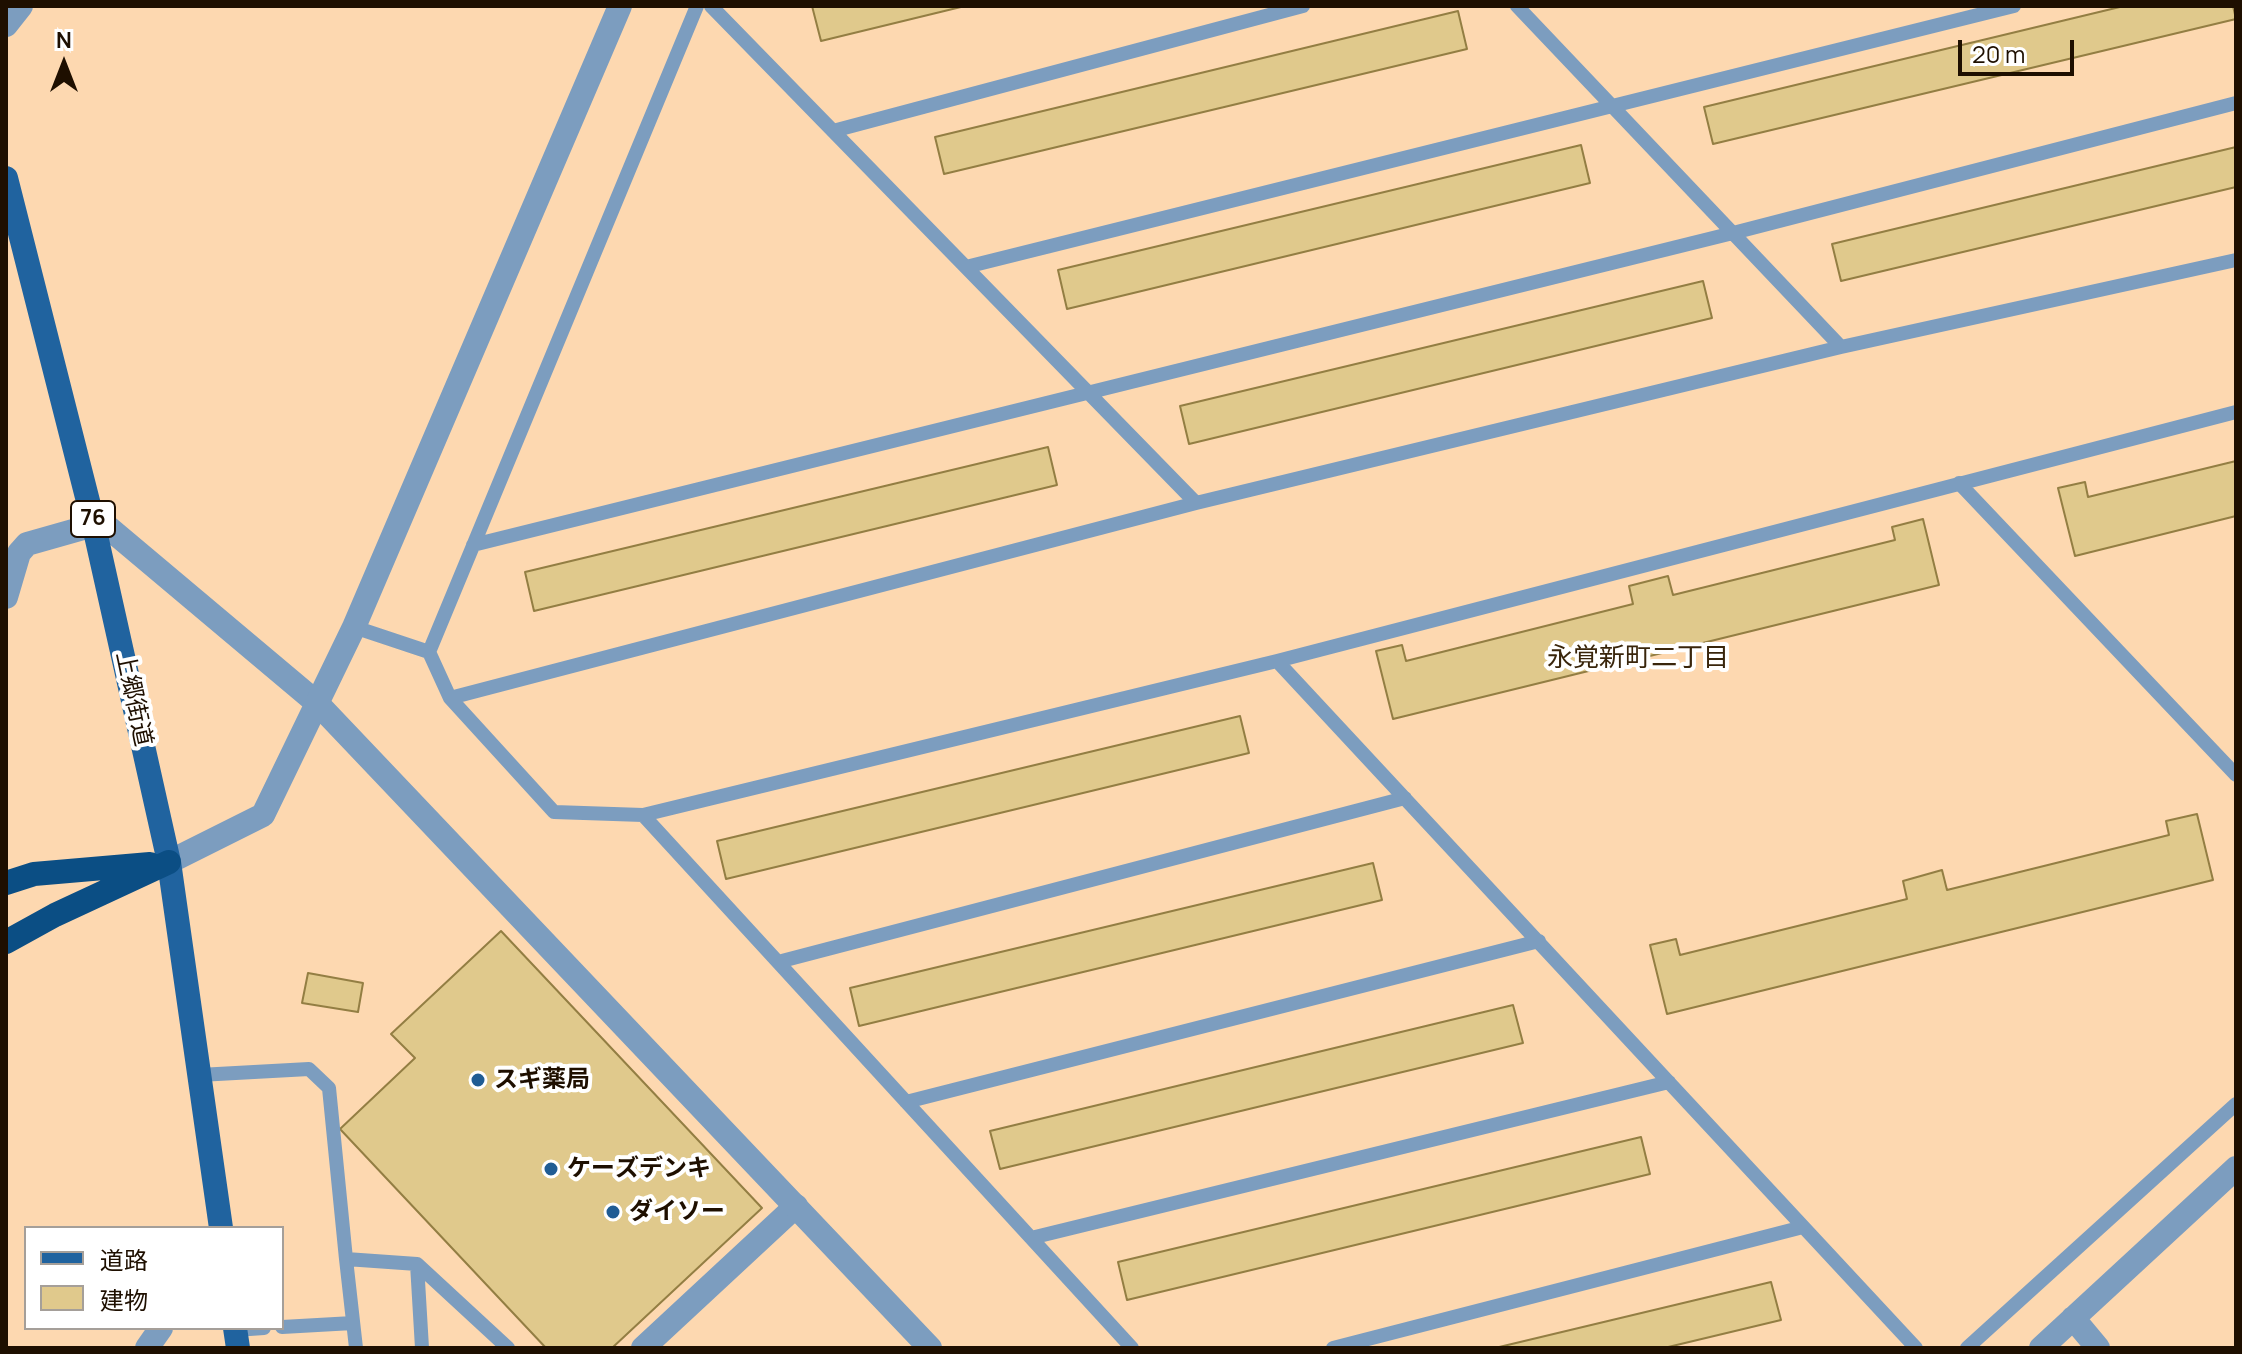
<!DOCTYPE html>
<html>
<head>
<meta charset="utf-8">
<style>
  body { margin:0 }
  #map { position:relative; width:2242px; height:1354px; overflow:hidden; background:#fdd8b0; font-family:Manrope,"Noto Sans JP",sans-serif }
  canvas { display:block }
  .frame { position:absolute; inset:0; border:8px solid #1e0f00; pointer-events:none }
  .legend { position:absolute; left:24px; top:1226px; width:260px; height:104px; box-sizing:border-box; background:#fff; border:2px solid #a59f99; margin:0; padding:10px 14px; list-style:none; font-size:24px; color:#1e0f00 }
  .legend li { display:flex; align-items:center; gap:16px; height:40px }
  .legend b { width:40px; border:2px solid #a59f99 }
  .north { position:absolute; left:24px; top:24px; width:80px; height:80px; -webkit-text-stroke:6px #fff; paint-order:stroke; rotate:0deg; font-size:22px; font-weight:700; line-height:32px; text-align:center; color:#1e0f00 }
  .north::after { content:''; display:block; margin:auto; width:28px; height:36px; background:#1e0f00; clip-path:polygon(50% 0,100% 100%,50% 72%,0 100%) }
  .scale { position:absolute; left:1958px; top:40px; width:116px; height:36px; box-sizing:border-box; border:4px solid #1e0f00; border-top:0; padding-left:10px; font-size:24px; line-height:28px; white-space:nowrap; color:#1e0f00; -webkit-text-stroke:6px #fff; paint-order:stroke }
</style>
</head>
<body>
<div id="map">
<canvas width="2242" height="1354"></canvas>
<div class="frame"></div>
<ul class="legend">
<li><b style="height:10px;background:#20639f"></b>道路</li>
<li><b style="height:22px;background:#e0c98c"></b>建物</li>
</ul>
<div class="north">N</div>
<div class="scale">20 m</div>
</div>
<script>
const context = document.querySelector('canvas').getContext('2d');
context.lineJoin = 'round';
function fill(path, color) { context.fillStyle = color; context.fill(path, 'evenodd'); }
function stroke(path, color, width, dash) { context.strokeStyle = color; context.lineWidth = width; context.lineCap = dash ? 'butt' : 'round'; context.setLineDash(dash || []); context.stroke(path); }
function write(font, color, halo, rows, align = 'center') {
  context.font = font + ' Manrope,"Noto Sans JP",sans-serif'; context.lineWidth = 8; context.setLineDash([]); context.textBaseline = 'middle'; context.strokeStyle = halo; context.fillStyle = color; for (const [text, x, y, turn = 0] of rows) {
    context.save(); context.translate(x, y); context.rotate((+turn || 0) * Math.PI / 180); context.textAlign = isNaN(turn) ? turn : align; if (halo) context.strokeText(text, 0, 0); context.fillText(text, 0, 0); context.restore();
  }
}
const building = new Path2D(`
  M812,6H965L821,41Z
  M2124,6H2233L2236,19L1713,144L1704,107Z
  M1458,11L1467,49L944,174L935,137Z
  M1581,145L1590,183L1067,309L1058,270Z
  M2236,147V187L1841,281L1832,244Z
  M1703,281L1712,318L1189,444L1180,406Z
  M1048,447L1057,485L534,611L525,572Z
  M2236,461V516L2075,556L2058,488L2085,482L2088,497Z
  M1923,519L1939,585L1393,719L1376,651L1402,645L1406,661L1633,604L1629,586L1668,576L1673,595L1895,540L1892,527Z
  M1240,716L1249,753L726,879L717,841Z
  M2197,814L2213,880L1667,1014L1650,945L1676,939L1680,955L1907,899L1903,881L1942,870L1947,890L2169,835L2166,821Z
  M1373,863L1382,900L859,1026L850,988Z
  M501,931L762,1208L612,1348H546L340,1129L415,1058L391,1034Z
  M308,973L363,983L358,1012L302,1003Z
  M1513,1005L1523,1043L1000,1169L990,1131Z
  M1641,1137L1650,1174L1127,1300L1118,1262Z
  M1771,1282L1781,1320L1664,1348H1495Z`);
const service = new Path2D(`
  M697,6L429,652L450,698L1196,503L1841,347L2236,260
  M711,6L1196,503
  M1517,6L1841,347
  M833,131L1303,6
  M966,267L2014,6
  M1959,483L2236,775
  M473,545L1733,233L2236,103
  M354,627L429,652
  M1277,661L1916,1348
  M450,698L554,812L643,815L1277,661L2236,412
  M643,815L1132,1348
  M778,962L1405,798
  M199,1075L309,1069L329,1088L346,1259L417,1264L422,1348
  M906,1102L1539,941
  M1031,1238L1669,1082
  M346,1259L356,1348
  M417,1264L508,1348
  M282,1327L353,1323
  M235,1330L264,1328
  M1333,1348L1803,1227
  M1967,1348L2236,1104`);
const minor = new Path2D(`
  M6,25L21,6
  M91,513L317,703
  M6,597L19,553L27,544L94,525
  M2073,1318L2098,1348
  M147,1348L161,1328
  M643,1348L796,1206
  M2041,1348L2236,1168`);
const tertiary = new Path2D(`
  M317,703L930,1348
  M169,862L263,815L354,627L620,6`);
const primary = new Path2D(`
  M6,178L91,513L169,862L221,1228
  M235,1328L238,1348`);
const motorway = new Path2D(`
  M6,883L34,874L150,864
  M6,942L55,915L169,862`);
const markers = [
  [478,1080,8,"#205c93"],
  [551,1169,8,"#205c93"],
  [613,1212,8,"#205c93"]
];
const shields = [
  [93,519,44]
];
const shieldNames = [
  ["76",93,519]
];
const streetNames = [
  ["上郷街道",133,699,78]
];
const poiNames = [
  ["スギ薬局",494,1080],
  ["ケーズデンキ",567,1169],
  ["ダイソー",629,1212]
];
const neighbourhoodNames = [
  ["永覚新町二丁目",1638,659]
];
fill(building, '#e0c98c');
stroke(building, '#937e43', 2);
stroke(service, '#7c9dbf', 14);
stroke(minor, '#7c9dbf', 24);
stroke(tertiary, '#7c9dbf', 24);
stroke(primary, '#20639f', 24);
stroke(motorway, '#0b4e84', 24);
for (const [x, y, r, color] of markers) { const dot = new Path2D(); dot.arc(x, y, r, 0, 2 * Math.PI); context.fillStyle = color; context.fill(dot); stroke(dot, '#fff', 3); }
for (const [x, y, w] of shields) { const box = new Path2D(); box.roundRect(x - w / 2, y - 18, w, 36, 6); context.fillStyle = '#fff'; context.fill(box); stroke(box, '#1e0f00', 2); }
write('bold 22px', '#1e0f00', null, shieldNames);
write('24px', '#1e0f00', '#fff', streetNames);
write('bold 24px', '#1e0f00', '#fff', poiNames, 'left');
write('26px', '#39250b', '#fff', neighbourhoodNames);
</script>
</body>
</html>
